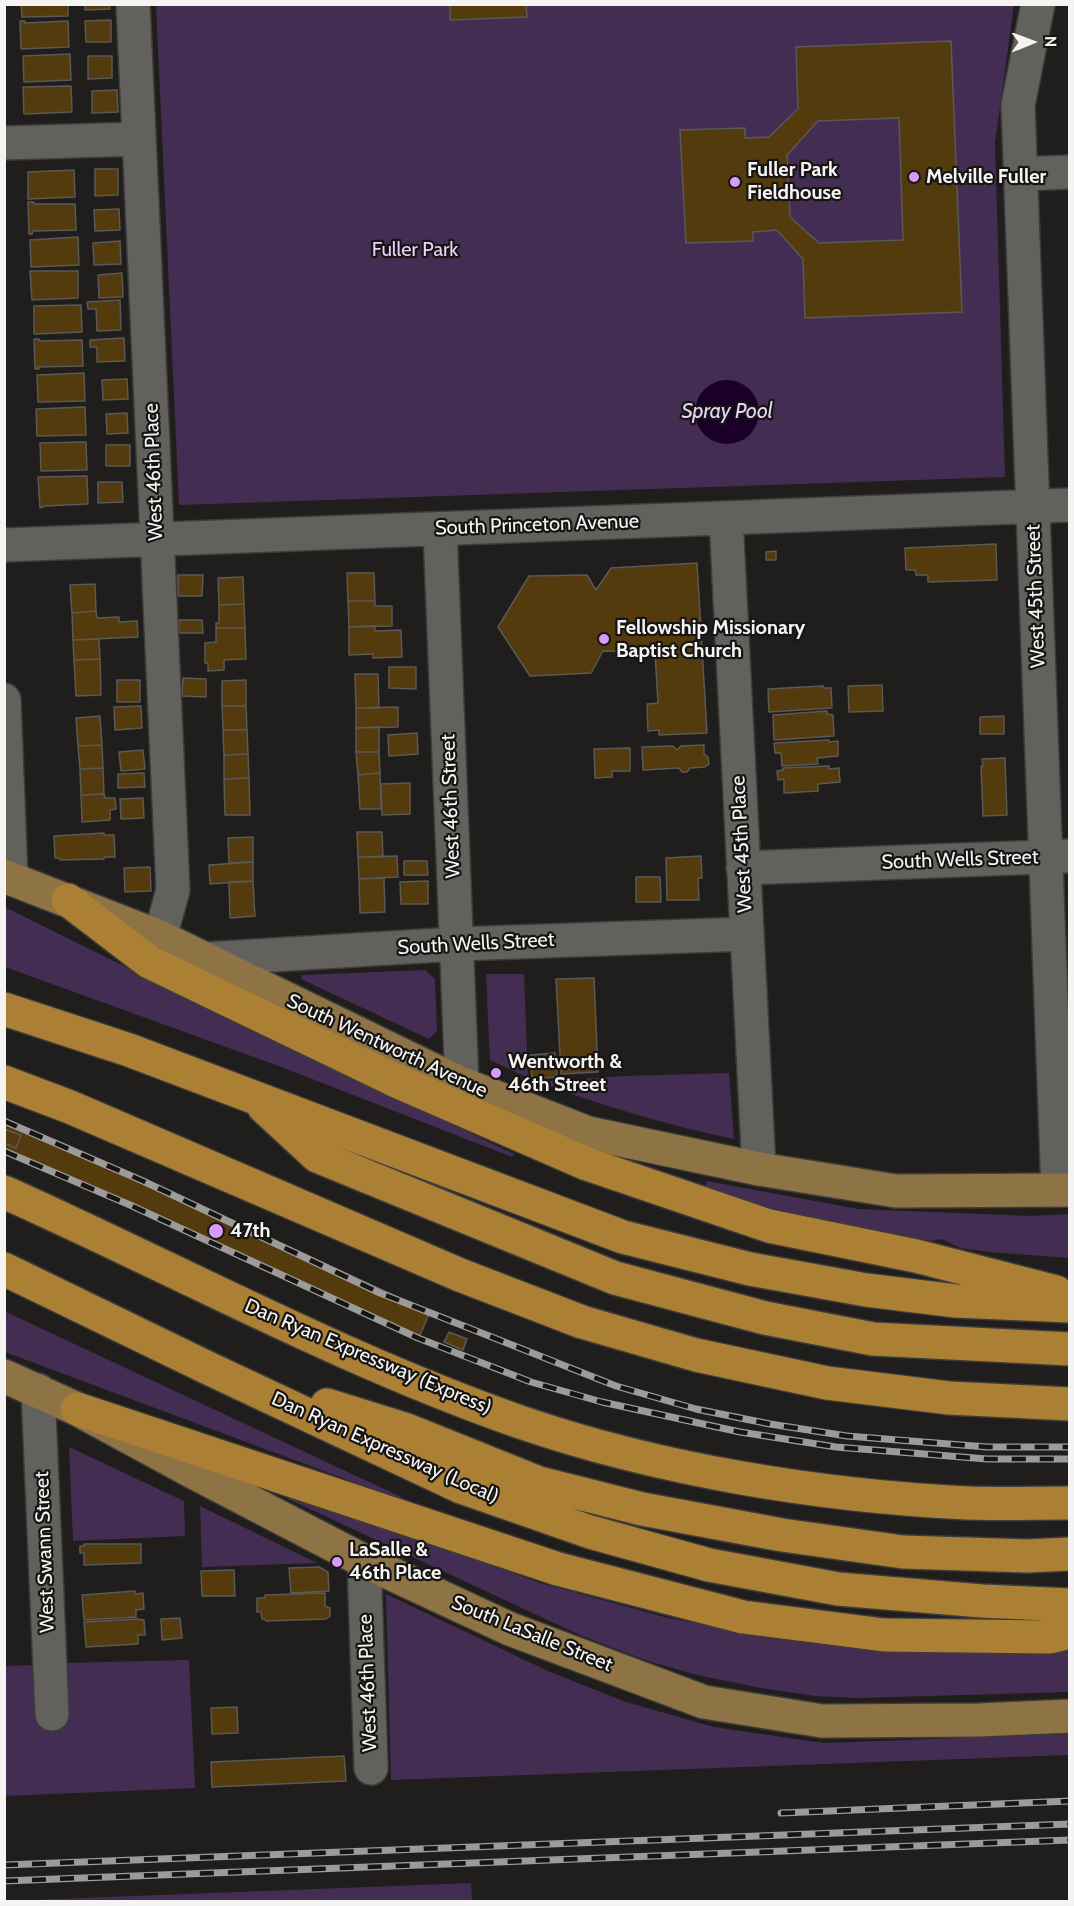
<!DOCTYPE html>
<html>
<head>
<meta charset="utf-8">
<style>
  body { margin:0 }
  #map { position:relative; width:1074px; height:1906px; overflow:hidden; background:#201e1c; font-family:Cabin,sans-serif }
  canvas { display:block }
  .frame { position:absolute; inset:0; border:6px solid #f5f4f3; pointer-events:none }
  .north { position:absolute; left:1002px; top:12px; width:60px; height:60px; -webkit-text-stroke:4px #161513; paint-order:stroke; rotate:89deg; font-size:16px; font-weight:700; line-height:24px; text-align:center; color:#f5f4f3 }
  .north::after { content:''; display:block; margin:auto; width:21px; height:27px; background:#f5f4f3; clip-path:polygon(50% 0,100% 100%,50% 72%,0 100%) }
</style>
</head>
<body>
<div id="map">
<canvas width="1074" height="1906"></canvas>
<div class="frame"></div>
<div class="north">N</div>
</div>
<script>
const context = document.querySelector('canvas').getContext('2d');
context.lineJoin = 'round';
function fill(path, color) { context.fillStyle = color; context.fill(path, 'evenodd'); }
function stroke(path, color, width, dash) { context.strokeStyle = color; context.lineWidth = width; context.lineCap = dash ? 'butt' : 'round'; context.setLineDash(dash || []); context.stroke(path); }
function write(font, color, halo, rows, align = 'center') {
  context.font = font + ' Cabin,sans-serif'; context.lineWidth = 4.5; context.setLineDash([]); context.textBaseline = 'middle'; context.strokeStyle = halo; context.fillStyle = color; for (const [text, x, y, turn = 0] of rows) {
    context.save(); context.translate(x, y); context.rotate((+turn || 0) * Math.PI / 180); context.textAlign = isNaN(turn) ? turn : align; if (halo) context.strokeText(text, 0, 0); context.fillText(text, 0, 0); context.restore();
  }
}
const green = new Path2D(`
  M156,5H1014L995,143L1005,477L179,505Z
  M5,907L204,1006L514,1154L512,1157L284,1068L5,967Z
  M425,970L435,979L437,1031L429,1039L301,979L302,975Z
  M486,974H524L528,1078L490,1060Z
  M729,1073L734,1139C666,1125 602,1105 537,1082L624,1076Z
  M707,1181L858,1209L1031,1216L1069,1214V1258L989,1252L960,1248L942,1239L931,1241L848,1227L704,1191Z
  M4,1311L431,1511L5,1352Z
  M69,1447L184,1501L185,1536L73,1541Z
  M242,1472L540,1583L668,1618L802,1642L921,1651L1069,1646V1692L857,1698L815,1696L761,1688L697,1675L648,1661L582,1636L239,1476Z
  M200,1506L317,1563L202,1567Z
  M386,1594L548,1671L626,1702L714,1727L824,1743L1069,1734V1755L391,1780Z
  M189,1660L195,1788L5,1796L4,1666L38,1665L40,1726L64,1727L63,1663Z
  M471,1883L472,1902L4,1901Z`);
const water = new Path2D(`
  M695 412a32 32 0 1 1 64 0a32 32 0 1 1-64 0Z`);
const building = new Path2D(`
  M21,4H68V16L22,17Z
  M85,4H109L110,9L85,10Z
  M450,4H526L527,17L450,20Z
  M111,20V42H86L85,21Z
  M20,21H25V23L68,21L69,47L21,49Z
  M951,41L962,312L805,318L803,259L777,230L753,232V241L686,243L680,130L745,128V138L769,137L798,109L796,47ZM899,118L903,240L819,243L790,217L787,155L818,121Z
  M70,54L71,80L24,82L23,56Z
  M88,56H112V78L88,79Z
  M71,86L72,112L24,114L23,87Z
  M117,90L118,112L92,113V91Z
  M95,169H118V195L95,196Z
  M74,170L75,197L28,199V172Z
  M28,202H34V204H75L76,230L33,231L32,234H29Z
  M119,209L120,230L95,231L94,210Z
  M78,237L79,265L31,267L30,240Z
  M120,241L121,264L94,265L93,243Z
  M30,271H78V298L32,300Z
  M122,273L123,297L99,298L98,275Z
  M120,300L121,330L97,331L96,309H88L87,302Z
  M81,305L82,332L34,334V306Z
  M124,338L125,361L97,362V347H90V340Z
  M34,339H39V341L82,340L83,366L38,367L39,369H35Z
  M84,373L85,401L38,402L37,375Z
  M127,379L128,399L103,400L102,380Z
  M85,407L86,435L37,436L36,409Z
  M127,413L128,433L107,434L106,414Z
  M86,442L87,470L41,471L40,443Z
  M106,445H130V466H106Z
  M87,476L88,504L45,506L40,508L38,477Z
  M98,482H122L123,502L98,503Z
  M996,544L997,580L928,582V575H916L915,570H906L905,548Z
  M776,551V560H766V552Z
  M697,563L707,733L659,735V730L648,731L647,704L658,703L655,652L603,651L591,673L530,676L498,627L529,576L587,575L596,590L611,568Z
  M347,573H374L375,601H348Z
  M178,575H203L202,596H178Z
  M243,577L244,604L219,605L218,578Z
  M95,584L96,611L72,613L70,585Z
  M348,601H375V606H392V626L349,627Z
  M244,604L245,628H216V623H219V605Z
  M96,611L97,618L119,617V622L137,621L138,637L73,640L72,613Z
  M179,620H202L203,633H179Z
  M375,626V631L401,630L402,657L373,658V654L349,655V627Z
  M216,628H245L246,659L224,660V670L208,671V663H205V643L216,642Z
  M99,639L100,659L74,660L73,640Z
  M100,659L101,695L76,696L74,660Z
  M389,667H416V689L389,688Z
  M355,674H378L379,708H356Z
  M183,678L206,679V697L182,696Z
  M117,680H140V702H117Z
  M246,680V706H222V681Z
  M882,685L883,711L849,712L848,686Z
  M823,686V688H831L832,708L769,712L768,689Z
  M141,706L142,728L115,730L114,707Z
  M222,706H246L247,730H223Z
  M398,707V727L356,728V708Z
  M827,711V714L833,715L834,736L774,740L773,715Z
  M100,716L102,745L78,746L76,718Z
  M1004,716V734H980V717Z
  M379,727V752H356V728Z
  M223,730H247L248,754L224,755Z
  M417,733L418,754L389,756L388,735Z
  M829,740V742L838,741V756L817,758L818,764L782,766L781,753H775L774,743Z
  M102,745L103,768L80,769L78,746Z
  M704,745V754L708,757L709,764L705,767L690,768L687,772H682L679,768L643,770L642,747L673,746L677,750L681,746Z
  M630,748V771H612V777L595,778L594,749Z
  M143,750L145,769L121,771L119,752Z
  M356,752H379L380,773L358,775Z
  M248,754L249,778L224,779V755Z
  M1005,758L1007,815L983,816L981,766H983L982,759Z
  M829,766V769L839,768L840,782L818,784V791L784,793V779L778,780L777,771L783,770V768Z
  M103,768L104,794L81,795L80,769Z
  M144,773L145,787L118,788V774Z
  M380,773L381,809H360L358,775Z
  M249,778L250,815H225L224,779Z
  M410,783V814L382,815L381,784Z
  M104,794L105,798H115L116,809L110,810V820L82,822L81,795Z
  M143,798L144,818L121,819L120,799Z
  M357,832H382L383,857H358Z
  M104,833V835H114L115,857H104V859L60,860V858H55L54,836Z
  M253,837V862L229,863L228,838Z
  M397,856L398,877L359,879L358,857Z
  M701,856L702,878H698L699,900H667L666,858Z
  M404,861H427L428,875H404Z
  M253,862V881L210,884L209,865Z
  M150,867L151,891L125,892L124,868Z
  M636,877H660L661,902H636Z
  M384,878L385,912L360,913L359,879Z
  M253,881L255,916L230,918L229,882Z
  M428,881V904H401L400,882Z
  M594,978L598,1072L561,1074L556,979Z
  M555,1053L557,1077L532,1079L530,1055Z
  M4,1120L142,1179L430,1312L418,1340L130,1206L4,1152V1143L16,1148L21,1135L4,1129Z
  M4,1129L21,1135L16,1148L4,1143Z
  M449,1332L467,1339L463,1350L444,1342Z
  M84,1544H141V1563L84,1565V1553H80V1546H84Z
  M319,1567L328,1572L329,1591L291,1593L289,1568Z
  M234,1570L235,1596H202L201,1571Z
  M135,1591V1594L143,1593L144,1609L136,1610V1617L84,1620L82,1595Z
  M325,1593V1606L330,1608V1616L326,1619L266,1621L265,1619H262L261,1612H257V1598H265V1595Z
  M180,1618L182,1638L162,1640L161,1619Z
  M137,1619L144,1620L145,1635H138V1644L86,1647L84,1622Z
  M237,1707L238,1733L212,1734L211,1708Z
  M344,1756L346,1781L212,1787L211,1762Z`);
const minor = new Path2D(`
  M133,4L173,890L160,937
  M1038,4L1018,105L1058,1190
  M4,143L139,139
  M1020,174L1070,172
  M726,518L759,1169
  M440,529L462,1084
  M4,545L1070,505
  M4,700L11,879
  M743,868L1070,856
  M205,959L457,944L747,934
  M38,1390L52,1714
  M364,1561L371,1768`);
const major = new Path2D(`
  M4,876L160,937L462,1084L588,1133L759,1169L896,1191L1070,1190
  M4,1376L77,1409L193,1472L364,1561L510,1629L704,1702L822,1721L979,1720L1070,1716`);
const highway = new Path2D(`
  M68,900L149,962L394,1080L587,1164L769,1226L916,1256L1056,1292
  M4,1009L129,1050L623,1237L750,1269L866,1290L956,1301L1070,1306
  M4,1082L70,1107L460,1275L582,1322L696,1355L827,1383L949,1398L1070,1404
  M264,1107L317,1156L615,1278L765,1318L873,1339L1070,1349
  M4,1192C176,1269 342,1360 520,1422C660,1470 820,1496 968,1503C1002,1504 1036,1503 1070,1503
  M4,1269L210,1369L461,1487L590,1532L709,1565L838,1589L982,1601L1070,1605
  M327,1405L407,1430L539,1483L642,1509L782,1535L903,1552L1027,1556L1070,1554
  M77,1409L558,1569L743,1617L884,1635L1050,1637L1070,1632`);
const rail = new Path2D(`
  M4,1121L143,1181L380,1293L616,1386L696,1409L770,1424L847,1436L987,1447H1070
  M4,1151L130,1205L418,1338L531,1382L602,1402L740,1432L836,1447L987,1459H1070
  M781,1813L1070,1801
  M4,1865L1070,1824
  M4,1881L1070,1840`);
const markers = [
  [914,177,6,"#d79bf9"],
  [735,182,6,"#d79bf9"],
  [604,639,6,"#d79bf9"],
  [496,1073,6,"#d79bf9"],
  [216,1231,8,"#d79bf9"],
  [337,1562,6,"#d79bf9"]
];
const poiNames = [
  ["Fuller Park",747,170],
  ["Fieldhouse",747,193],
  ["Melville Fuller",926,177],
  ["Fellowship Missionary",616,628],
  ["Baptist Church",616,651],
  ["Wentworth &",508,1062],
  ["46th Street",508,1085],
  ["47th",230,1231],
  ["LaSalle &",349,1550],
  ["46th Place",349,1573]
];
const parkNames = [
  ["Fuller Park",415,250]
];
const streetNames = [
  ["West 46th Place",154,472,-92],
  ["South Princeton Avenue",537,525,-2],
  ["West 45th Street",1036,596,-92],
  ["West 46th Street",451,806,-92],
  ["West 45th Place",742,844,-93],
  ["South Wells Street",960,860,-2],
  ["South Wells Street",476,944,-3],
  ["South Wentworth Avenue",387,1046,25],
  ["Dan Ryan Expressway (Express)",368,1357,23],
  ["Dan Ryan Expressway (Local)",385,1448,24],
  ["West Swann Street",45,1552,-92],
  ["South LaSalle Street",532,1634,22],
  ["West 46th Place",368,1683,-92]
];
const waterNames = [
  ["Spray Pool",727,412]
];
fill(green, '#442d52');
fill(water, '#1a0028');
fill(building, '#543b0e');
stroke(building, '#5a5956', 1.5);
stroke(minor, '#3d3c3b', 36);
stroke(major, '#3d3c3b', 36);
stroke(highway, '#3d3c3b', 36);
stroke(minor, '#62615e', 33);
stroke(major, '#8e7445', 33);
stroke(highway, '#ab8035', 33);
stroke(rail, '#9d9b9a', 7);
stroke(rail, '#161513', 4.5, [14]);
for (const [x, y, r, color] of markers) { const dot = new Path2D(); dot.arc(x, y, r, 0, 2 * Math.PI); context.fillStyle = color; context.fill(dot); stroke(dot, '#161513', 2); }
write('bold 20px', '#f5f4f3', '#161513', poiNames, 'left');
write('20px', '#e9d1f8', '#161513', parkNames);
write('20px', '#f5f4f3', '#161513', streetNames);
write('italic 21px', '#ead3f9', '#161513', waterNames);
</script>
</body>
</html>
